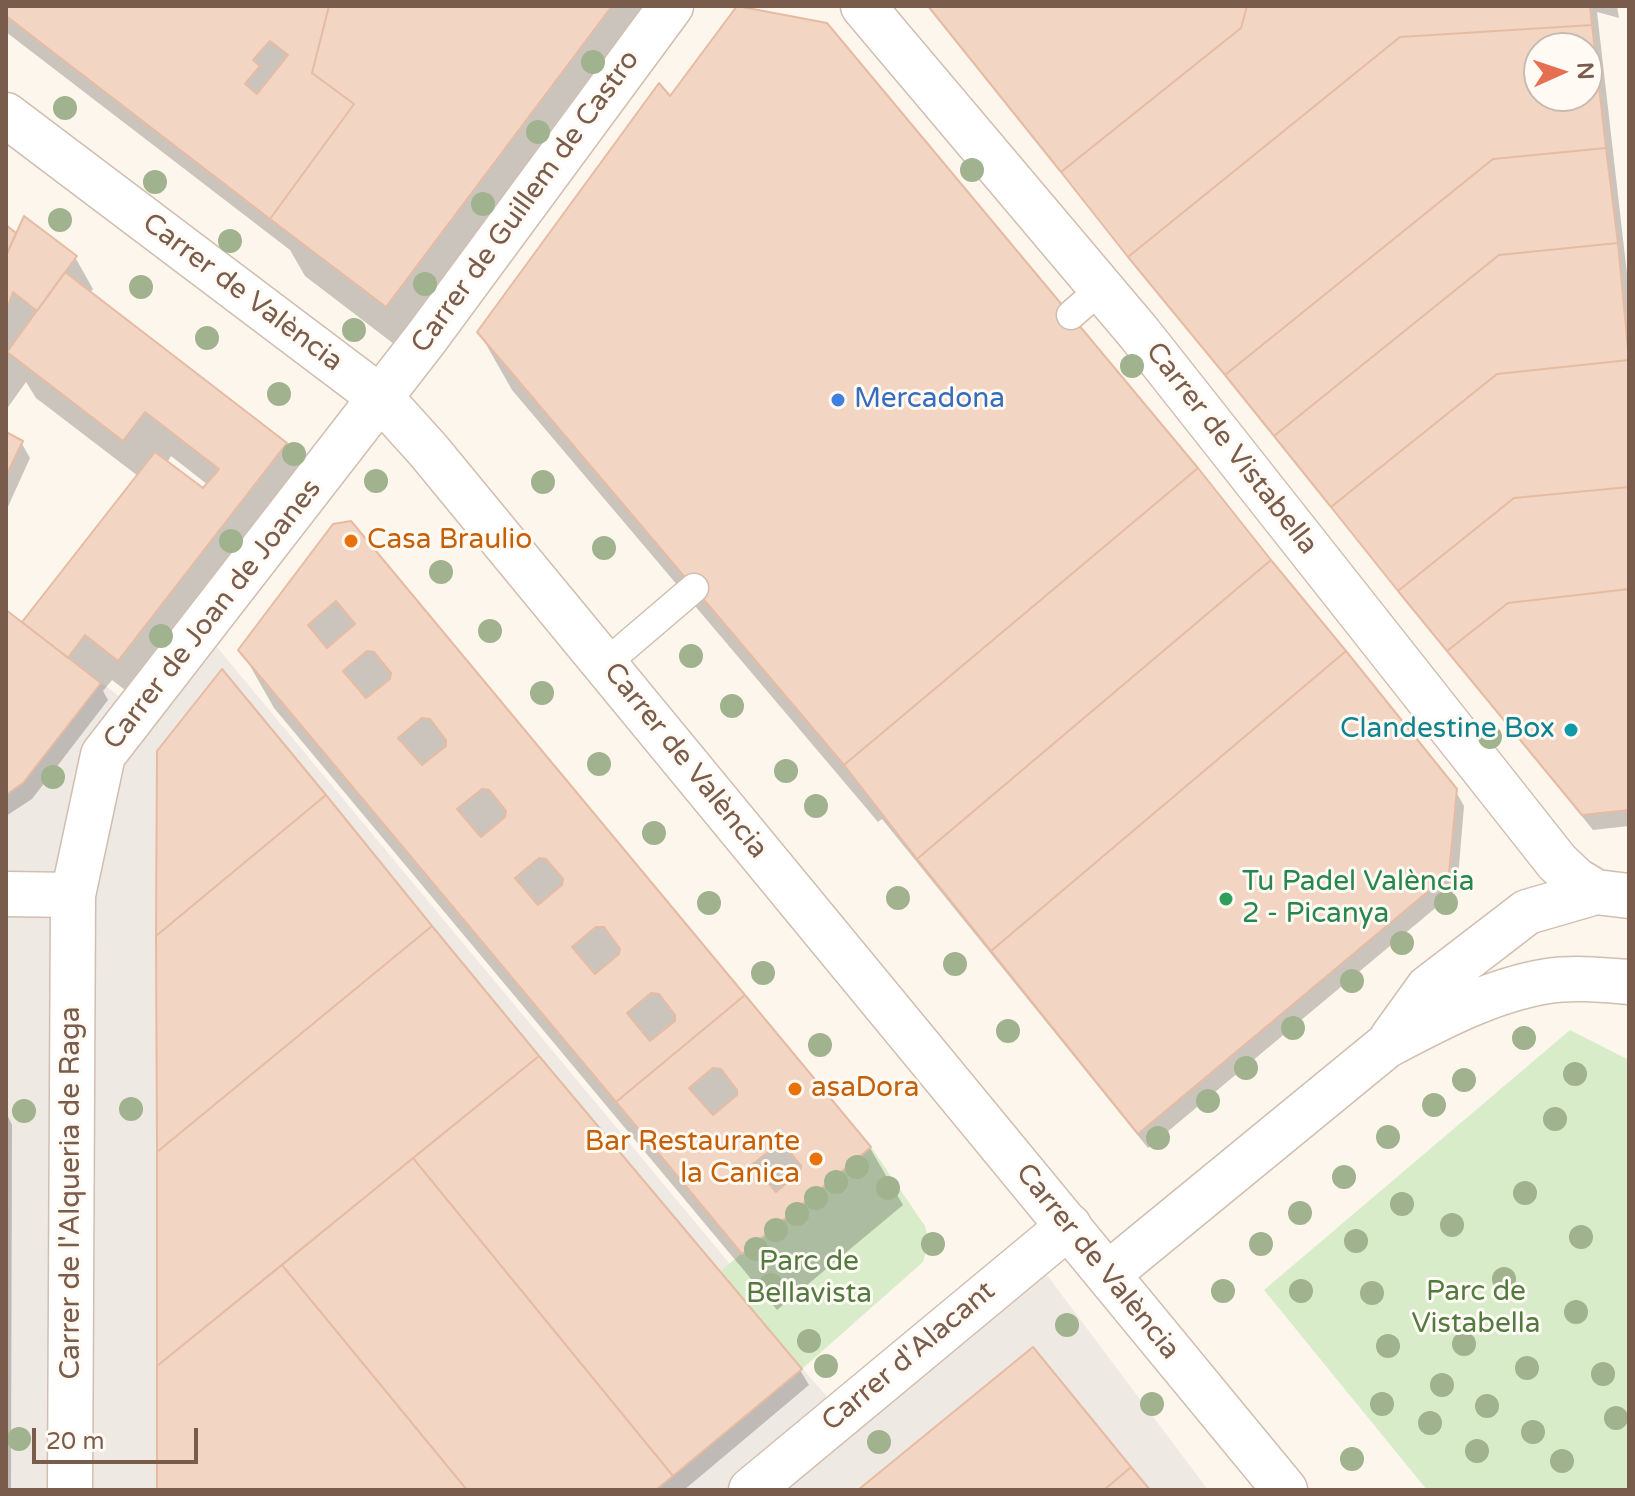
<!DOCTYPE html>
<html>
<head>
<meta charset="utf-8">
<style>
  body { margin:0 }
  #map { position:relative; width:1635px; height:1496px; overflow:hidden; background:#fdf6ec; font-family:"Varela Round",sans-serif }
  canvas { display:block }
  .frame { position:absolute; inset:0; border:8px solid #7a5c4d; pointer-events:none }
  .north { position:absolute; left:1523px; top:32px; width:80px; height:80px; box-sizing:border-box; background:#fffaf3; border:2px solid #cabbb1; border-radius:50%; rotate:87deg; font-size:22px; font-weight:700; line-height:32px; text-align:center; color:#7a5c4d }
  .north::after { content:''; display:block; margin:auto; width:28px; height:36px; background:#e76f51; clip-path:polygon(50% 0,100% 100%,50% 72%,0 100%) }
  .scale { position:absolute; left:32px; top:1428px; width:166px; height:36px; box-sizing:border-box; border:4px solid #7a5c4d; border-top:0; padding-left:10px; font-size:24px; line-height:28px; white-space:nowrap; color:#7a5c4d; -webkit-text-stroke:6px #fffaf3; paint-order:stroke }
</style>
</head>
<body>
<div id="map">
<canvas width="1635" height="1496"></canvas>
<div class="frame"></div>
<div class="north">N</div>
<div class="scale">20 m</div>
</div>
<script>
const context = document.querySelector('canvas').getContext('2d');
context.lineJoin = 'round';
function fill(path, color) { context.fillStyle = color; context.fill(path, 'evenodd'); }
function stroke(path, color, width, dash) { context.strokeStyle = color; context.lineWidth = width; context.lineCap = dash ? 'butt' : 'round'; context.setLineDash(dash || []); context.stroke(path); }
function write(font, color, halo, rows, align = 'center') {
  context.font = font + ' "Varela Round",sans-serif'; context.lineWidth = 6; context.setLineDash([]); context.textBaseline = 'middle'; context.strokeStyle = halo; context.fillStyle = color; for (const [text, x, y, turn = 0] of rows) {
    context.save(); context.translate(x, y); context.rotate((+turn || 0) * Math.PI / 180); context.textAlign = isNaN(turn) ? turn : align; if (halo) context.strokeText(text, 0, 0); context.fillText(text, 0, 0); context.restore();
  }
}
const industrial = new Path2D(`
  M6,610L137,710L201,628L730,1264L719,1272L841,1413L1032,1255L1208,1490H6Z`);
const green = new Path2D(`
  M1570,1030L1629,1060V1490H1427L1264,1290Z
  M871,1147L925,1226L929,1242L923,1262L802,1369L718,1273Z`);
const shadow = new Path2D(`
  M6,6H660L420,364L305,276L290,250L6,32Z
  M739,6L826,25L1455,790L1464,806L1457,890L1148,1148L882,819L878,822L512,390L479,332L670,99Z
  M927,6H1617L1619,18L1597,12L1629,291V826L1593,830ZM1539,48H1587V96H1539Z
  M6,228L17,236L75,257L93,289L90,293L286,445L312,490L145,705L112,680L103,691L108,700L32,799L6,816V613L29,630L25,622L138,476L36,398L26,382L6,410ZM171,456L208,485L203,491L167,463Z
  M6,434L21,442L30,458L6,511Z
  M350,523L870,1148L903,1205L777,1310L274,708L241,650Z
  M222,672L800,1370L809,1385L684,1490H159V751Z
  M6,1112L12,1125L11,1490H6Z`);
const building = new Path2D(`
  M6,6H329L312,73L354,104L270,219L6,16ZM270,41L288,55L257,94L245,84L260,66L253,60Z
  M329,6H612L386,307L270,219L354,104L312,73Z
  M737,6L827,23L1198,468L844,765L477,332L659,83L670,96Z
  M928,6H1247L1241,28L1061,172Z
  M1247,6H1590L1592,25L1400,37L1128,257L1061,172L1241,28Z
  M1592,25L1606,148L1493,159L1225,375L1128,257L1400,37ZM1539,48H1587V96H1539Z
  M1606,148L1618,243L1499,255L1274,436L1225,375L1493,159Z
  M24,216L77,256L37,311L13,292L6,312V256Z
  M6,225L16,233L6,256Z
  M1618,243L1629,360L1497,374L1331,507L1274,436L1499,255Z
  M65,272L287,443L118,661L85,635L68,658L22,622L155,452L203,488L219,469L145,412L123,441L7,352Z
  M1629,360V487L1514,498L1398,591L1331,507L1497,374Z
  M6,432L23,441L6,476Z
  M1198,468L1271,560L917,859L844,765Z
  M1629,487V589L1508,603L1447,651L1398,591L1514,498Z
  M351,521L745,995L616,1102L238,650L333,524ZM336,601L355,624L327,648L308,625ZM367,651L374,652L391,673L390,679L366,698L343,671ZM422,718L430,719L446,740V746L422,765L398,738ZM482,789L489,790L506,811L505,817L481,837L457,809ZM539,858L546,859L563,879L562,885L538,905L515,878ZM596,927H604L620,949L619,954L595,974L572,947ZM651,993L659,994L675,1015V1021L650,1041L627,1013Z
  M1271,560L1346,651L991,951L917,859Z
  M1629,589V810L1582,815L1447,651L1508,603Z
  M6,610L101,683L23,783L6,795Z
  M1346,651L1457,789L1449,874L1138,1134L991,951Z
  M222,669L326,795L156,936L157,751Z
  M326,795L432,926L157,1152L156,936Z
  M432,926L539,1056L157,1366V1152Z
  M745,995L871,1147L742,1254L616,1102ZM713,1068L721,1069L737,1090V1095L713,1115L689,1088ZM777,1145H784L801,1166L800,1172L776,1192L753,1164Z
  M539,1056L802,1369L673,1476L413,1158Z
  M413,1158L673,1476L656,1490H467L282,1265Z
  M282,1265L467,1490H157V1366Z
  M1033,1347L1131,1467L1104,1490H858Z
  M1131,1467L1150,1490H1104Z`);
const service = new Path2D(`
  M1071,315L1102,288
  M605,664L694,588`);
const minor = new Path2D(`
  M863,6L1139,333L1557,862L1576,880L1596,892
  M6,894L73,895
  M1392,1038L1428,988L1527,912L1596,892L1629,896
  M1108,1274L1386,1046C1437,1019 1491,990 1548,981C1574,977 1603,980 1629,982
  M70,1490L73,895L103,755L427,337L671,6
  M751,1490L1069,1226`);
const tertiary = new Path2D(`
  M6,115L381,398L428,450L1285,1490`);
const trees = [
  [593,62],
  [65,108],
  [538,132],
  [972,170],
  [155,182],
  [483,204],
  [60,220],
  [230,241],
  [425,284],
  [141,287],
  [354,330],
  [207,338],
  [1132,366],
  [279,394],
  [294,454],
  [376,481],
  [543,482],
  [231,541],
  [604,548],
  [441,572],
  [490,631],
  [161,636],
  [691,656],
  [542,693],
  [732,706],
  [1490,737],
  [599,764],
  [786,771],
  [53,777],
  [816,806],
  [654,833],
  [898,898],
  [709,903],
  [1446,903],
  [1402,943],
  [955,964],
  [763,973],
  [1352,981],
  [1293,1028],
  [1008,1031],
  [1524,1038],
  [820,1045],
  [1246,1068],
  [1575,1074],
  [1464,1080],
  [1208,1101],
  [1434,1105],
  [131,1109],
  [24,1111],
  [1555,1119],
  [1388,1137],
  [1158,1138],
  [857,1167],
  [1344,1177],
  [836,1182],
  [888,1188],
  [1525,1193],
  [816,1198],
  [1402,1204],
  [1300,1213],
  [797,1214],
  [1452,1225],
  [776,1230],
  [1581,1237],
  [1356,1241],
  [933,1244],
  [1261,1244],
  [756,1249],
  [1504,1279],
  [771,1285],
  [1223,1291],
  [1301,1291],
  [1372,1293],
  [1576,1312],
  [1067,1325],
  [809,1341],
  [1464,1344],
  [1388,1346],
  [826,1366],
  [1527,1368],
  [1603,1374],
  [1442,1385],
  [1152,1404],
  [1382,1404],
  [1487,1406],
  [1616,1418],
  [1430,1423],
  [1533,1432],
  [19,1439],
  [879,1442],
  [1477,1451],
  [1352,1459],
  [1562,1461]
];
const markers = [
  [838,400,8,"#3f7fe0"],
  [351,541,8,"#e8710a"],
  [1571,730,8,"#0f9aa8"],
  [1226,899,8,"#2e9e5b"],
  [795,1089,8,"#e8710a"],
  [816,1159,8,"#e8710a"]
];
const streetNames = [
  ["Carrer de Guillem de Castro",526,202,-54],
  ["Carrer de València",242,293,37],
  ["Carrer de Vistabella",1231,449,52],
  ["Carrer de Joan de Joanes",213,615,-52],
  ["Carrer de València",685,761,51],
  ["Carrer de l'Alqueria de Raga",72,1193,-90],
  ["Carrer de València",1097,1262,51],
  ["Carrer d'Alacant",909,1357,-40]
];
const shopNames = [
  ["Mercadona",854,400]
];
const foodNames = [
  ["Casa Braulio",367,541],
  ["asaDora",811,1089],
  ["Bar Restaurante",800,1143,"right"],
  ["la Canica",800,1175,"right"]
];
const cultureNames = [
  ["Clandestine Box",1555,730]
];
const leisureNames = [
  ["Tu Padel València",1242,883],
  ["2 - Picanya",1242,915]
];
const parkNames = [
  ["Parc de",809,1263],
  ["Bellavista",809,1295],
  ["Parc de",1476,1293],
  ["Vistabella",1476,1325]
];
fill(industrial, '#efe9e4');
fill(green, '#d8ecc9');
fill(shadow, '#0003');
fill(building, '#f3d5c3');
stroke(building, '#e6bba3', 2);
stroke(service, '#d1beb0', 31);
stroke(minor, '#d1beb0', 47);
stroke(tertiary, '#d1beb0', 47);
stroke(service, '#fff', 28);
stroke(minor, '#fff', 44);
stroke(tertiary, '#fff', 44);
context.fillStyle = '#a0b28e';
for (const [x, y] of trees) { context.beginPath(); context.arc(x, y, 12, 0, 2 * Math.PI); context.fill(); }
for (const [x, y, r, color] of markers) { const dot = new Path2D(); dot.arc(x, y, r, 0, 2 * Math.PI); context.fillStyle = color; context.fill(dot); stroke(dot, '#fffaf3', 3); }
write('28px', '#7a5c4d', '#fffaf3', streetNames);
write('28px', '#366cbe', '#fffaf3', shopNames, 'left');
write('28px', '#c56008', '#fffaf3', foodNames, 'left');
write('28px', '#0d838f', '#fffaf3', cultureNames, 'right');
write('28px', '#27864d', '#fffaf3', leisureNames, 'left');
write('28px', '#537a41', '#fffaf3', parkNames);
</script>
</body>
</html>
